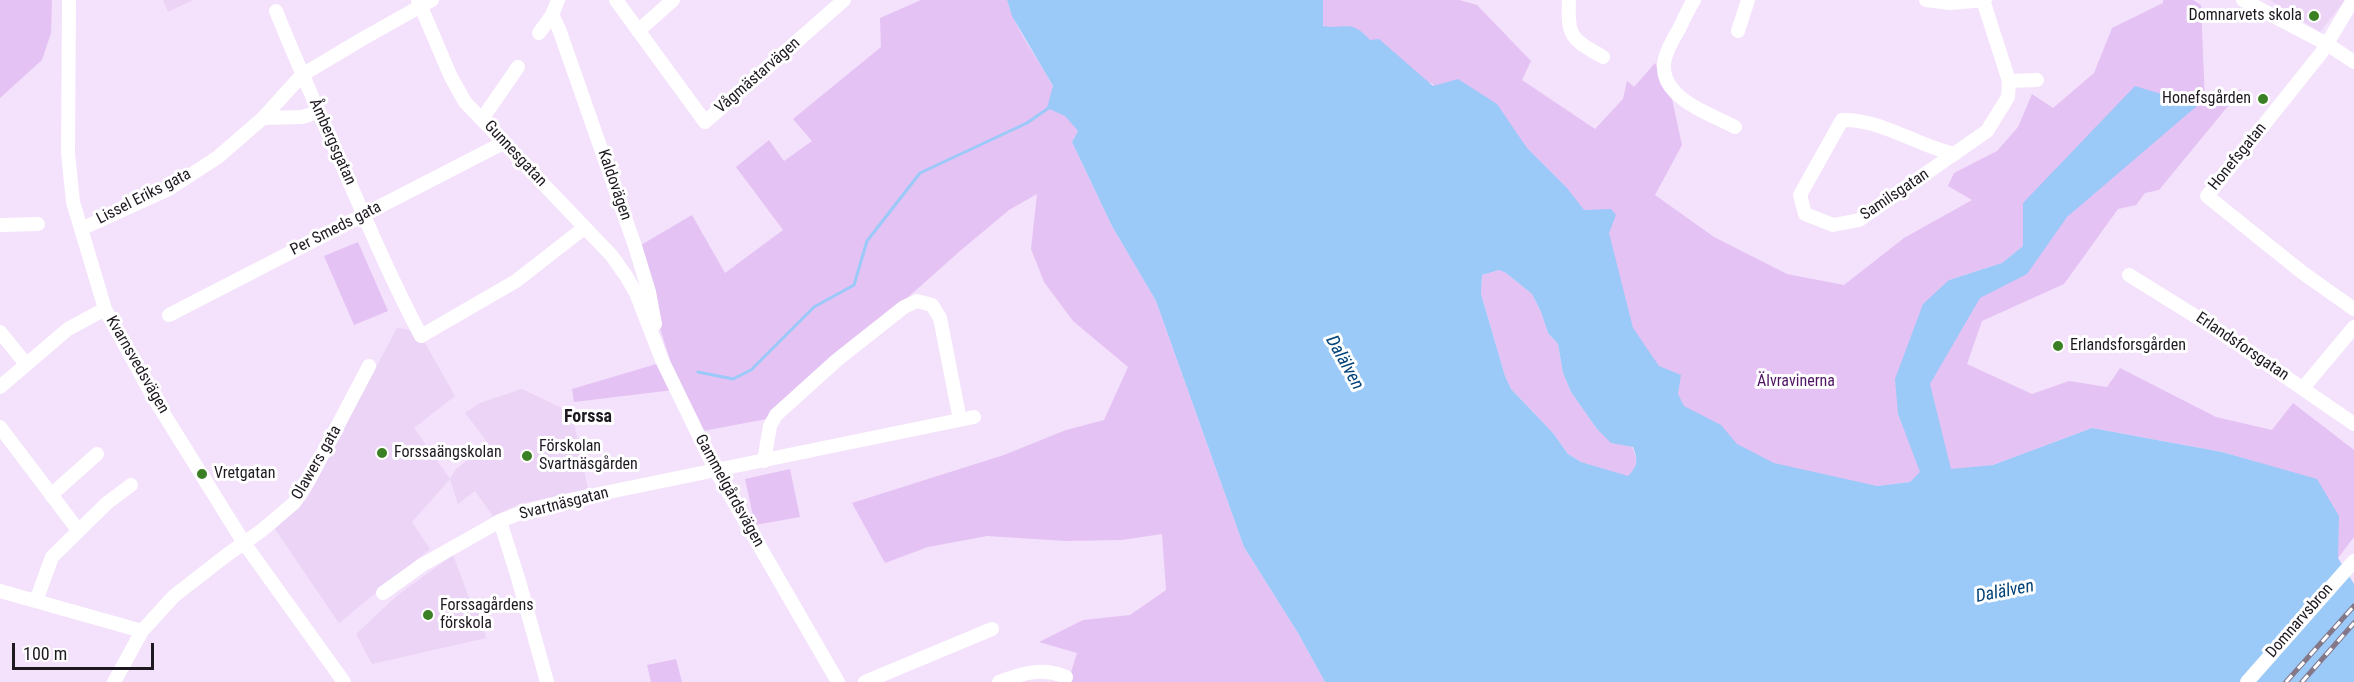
<!DOCTYPE html>
<html>
<head>
<meta charset="utf-8">
<style>
  body { margin:0 }
  #map { position:relative; width:2354px; height:682px; overflow:hidden; background:#f4e1fc; font-family:"Roboto Condensed",sans-serif }
  canvas { display:block }
  .scale { position:absolute; left:12px; top:643px; width:142px; height:27px; box-sizing:border-box; border:3px solid #1e1821; border-top:0; padding-left:8px; font-size:18px; line-height:21px; white-space:nowrap; color:#1e1821; -webkit-text-stroke:4px #fff; paint-order:stroke }
</style>
</head>
<body>
<div id="map">
<canvas width="2354" height="682"></canvas>
<div class="scale">100 m</div>
</div>
<script>
const context = document.querySelector('canvas').getContext('2d');
context.lineJoin = 'round';
function fill(path, color) { context.fillStyle = color; context.fill(path, 'evenodd'); }
function stroke(path, color, width, dash) { context.strokeStyle = color; context.lineWidth = width; context.lineCap = dash ? 'butt' : 'round'; context.setLineDash(dash || []); context.stroke(path); }
function write(font, color, halo, rows, align = 'center') {
  context.font = font + ' "Roboto Condensed",sans-serif'; context.lineWidth = 6; context.setLineDash([]); context.textBaseline = 'middle'; context.strokeStyle = halo; context.fillStyle = color; for (const [text, x, y, turn = 0] of rows) {
    context.save(); context.translate(x, y); context.rotate((+turn || 0) * Math.PI / 180); context.textAlign = isNaN(turn) ? turn : align; if (halo) context.strokeText(text, 0, 0); context.fillText(text, 0, 0); context.restore();
  }
}
const built = new Path2D(`
  M163,0H193L168,12Z
  M2270,0H2345L2320,32Z
  M397,328L418,331L455,396L414,428L450,479L456,469L489,444L465,413L480,403L522,389L572,413L588,489L519,504L493,516L475,491L458,504L450,479L412,522L430,549L339,623L275,529L307,499Z
  M453,555L470,600L475,599L486,638L372,664L356,634L398,595Z`);
const green = new Path2D(`
  M0,0H52L51,33L42,60L0,98Z
  M921,0H1007C1016,32 1038,57 1053,87C1061,103 1066,117 1078,131L1072,142L1112,226L1156,301L1244,547L1298,633L1325,682H1068L1077,653L1039,642L1083,620L1130,615L1166,590L1162,534L1122,540L1066,541L987,536L928,547L885,563L852,503L1004,455L1066,430L1104,420L1128,367L1073,321L1044,282L1031,249L1037,194L1009,210L960,251L772,418L703,431L682,389L574,402L572,389L670,360L658,322L641,245L692,215L725,273L783,230L736,167L769,140L784,161L812,141L793,119L881,47L880,18Z
  M1323,0H1459L1477,5L1531,61L1522,80L1595,129L1623,99L1627,81L1634,87L1655,63L1672,99L1682,145L1655,195L1714,237L1787,274L1844,285L1904,238L1972,200L1948,186L1954,173L1997,151L2018,127L2032,94L2053,108L2094,73L2112,28L2163,3V0H2193L2201,5L2205,102L2242,89L2159,190L2145,193L2136,205L2118,209L2064,284L1982,321L1967,364L2032,394L2069,381L2107,387L2120,368L2216,417L2272,430L2293,403L2354,450V537L2338,558L2257,462L2222,452L2092,428L1993,465L1951,470L1923,402L1951,318L2060,224L2178,106L2169,92L2163,91L2023,203V246L2002,263L1949,280L1898,414L1921,472L1910,482L1877,486L1767,468L1682,412L1656,365L1624,318L1583,212L1433,87V84L1330,45L1323,24Z
  M358,242L388,311L354,325L324,256Z
  M1499,270L1506,273L1532,294L1541,312L1548,333L1558,344L1563,373L1571,392L1597,429L1611,442L1632,447C1638,460 1638,466 1628,477L1581,462L1568,454L1553,433L1511,389L1505,376L1481,294L1482,275Z
  M790,469L800,517L755,525L745,479Z
  M676,659L682,682H651L647,665Z`);
const water = new Path2D(`
  M1007,0H1323V26C1346,30 1350,18 1370,40L1379,39L1433,86L1458,79L1497,104L1527,148L1567,188L1584,210L1611,209L1616,215L1609,233L1633,328L1659,366L1681,375L1678,394L1684,406L1721,425L1737,444L1774,463L1877,486L1910,482L1920,472L1898,414L1895,379L1923,304L1949,280L2002,263L2023,246V203L2135,86L2198,105L2067,217L2027,274L1980,298L1930,384L1951,469L1993,465L2092,428L2222,452L2317,479L2339,516L2338,558L2354,584V682H1325L1298,633L1244,547L1156,301L1112,226L1072,142L1078,131L1065,116L1047,108L1053,86L1012,16ZM1499,270L1506,273L1532,294L1541,312L1548,333L1558,344L1563,373L1571,392L1597,429L1611,443L1633,447C1638,460 1638,466 1628,476L1581,462L1568,454L1553,433L1511,389L1505,376L1481,294L1482,275Z`);
const stream = new Path2D(`
  M698,372L733,379L751,370L814,307L854,285L867,241L920,173L1027,123L1050,107`);
const minor = new Path2D(`
  M69,0L68,153L73,202L105,309L152,395L244,543L344,682
  M418,0L451,77L465,102L612,256L626,276L636,293L662,360L716,471L838,682
  M558,0L552,15L559,29L635,246L649,292L655,324
  M616,0L705,122L844,0
  M1569,0C1567,38 1572,39 1603,57
  M1694,0C1688,9 1684,19 1679,29C1667,49 1654,71 1675,92C1690,108 1716,117 1735,127
  M1926,0L1950,3L1985,0
  M2243,0L2327,44L2354,62
  M2353,0L2322,52L2207,196L2303,273L2354,309
  M276,11C299,68 324,123 348,179C371,232 394,285 421,336L516,281L584,228
  M638,31L673,0
  M1738,31L1748,0
  M539,33L552,15
  M2009,81L2037,80
  M263,118L302,117L319,112
  M482,119L518,67
  M1955,154C1917,146 1882,119 1842,120L1800,195L1805,214L1833,225L1859,220L1987,131L2008,97L2009,81L1983,0
  M0,225L38,224
  M81,229L169,189L218,157L263,118L302,75L364,38L432,0
  M2129,275L2216,329L2354,424
  M169,315L503,143
  M0,332L26,364
  M0,387L68,329L105,309
  M2303,388L2354,327
  M0,427L78,530
  M764,461L770,426L776,415L837,360L904,307L917,301L932,305L940,318L960,420
  M51,495L97,454
  M500,521L518,578L547,682
  M0,591L142,631
  M383,593L422,565L500,521L523,512L570,500L974,417
  M36,601L52,557L107,503L131,485
  M114,682L142,631L174,596L228,554L261,531L294,503L309,480L369,366
  M865,682L992,629
  M999,682C1022,673 1043,667 1066,677
  M2247,682L2354,561`);
const rail = new Path2D(`
  M2286,682L2354,606
  M2302,682L2354,623`);
const markers = [
  [2314,16,6,"#3b8024"],
  [2263,99,6,"#3b8024"],
  [2058,346,6,"#3b8024"],
  [382,453,6,"#3b8024"],
  [527,456,6,"#3b8024"],
  [202,474,6,"#3b8024"],
  [428,615,6,"#3b8024"]
];
const poiNames = [
  ["Domnarvets skola",2302,16,"right"],
  ["Honefsgården",2251,99,"right"],
  ["Erlandsforsgården",2070,346],
  ["Förskolan",539,447],
  ["Svartnäsgården",539,465],
  ["Forssaängskolan",394,453],
  ["Vretgatan",214,474],
  ["Forssagårdens",440,606],
  ["förskola",440,624]
];
const streetNames = [
  ["Vågmästarvägen",758,76,-41],
  ["Åmbergsgatan",332,142,66],
  ["Gunnesgatan",515,154,47],
  ["Honefsgatan",2238,157,-51],
  ["Kaldovägen",614,185,71],
  ["Samilsgatan",1895,195,-34],
  ["Lissel Eriks gata",144,197,-27],
  ["Per Smeds gata",336,229,-27],
  ["Erlandsforsgatan",2242,347,34],
  ["Kvarnsvedsvägen",137,365,60],
  ["Olawers gata",317,463,-60],
  ["Gammelgårdsvägen",729,491,61],
  ["Svartnäsgatan",564,504,-14],
  ["Domnarvsbron",2300,621,-49]
];
const parkNames = [
  ["Älvravinerna",1796,382]
];
const waterNames = [
  ["Dalälven",1344,363,61],
  ["Dalälven",2005,592,-11]
];
const neighbourhoodNames = [
  ["Forssa",588,417]
];
fill(built, '#ebd4f6');
fill(green, '#e4c2f4');
fill(water, '#9bc9f8');
stroke(stream, '#9bc9f8', 3);
stroke(minor, '#fff', 14);
stroke(rail, '#837788', 5);
stroke(rail, '#fff', 3, [9]);
for (const [x, y, r, color] of markers) { const dot = new Path2D(); dot.arc(x, y, r, 0, 2 * Math.PI); context.fillStyle = color; context.fill(dot); stroke(dot, '#fff', 2); }
write('16px', '#1e1821', '#fff', poiNames, 'left');
write('16px', '#1e1821', '#fff', streetNames);
write('16px', '#4d1462', '#fff', parkNames);
write('italic 18px', '#004277', '#fff', waterNames);
write('bold 18px', '#1e1821', '#fff', neighbourhoodNames);
</script>
</body>
</html>
